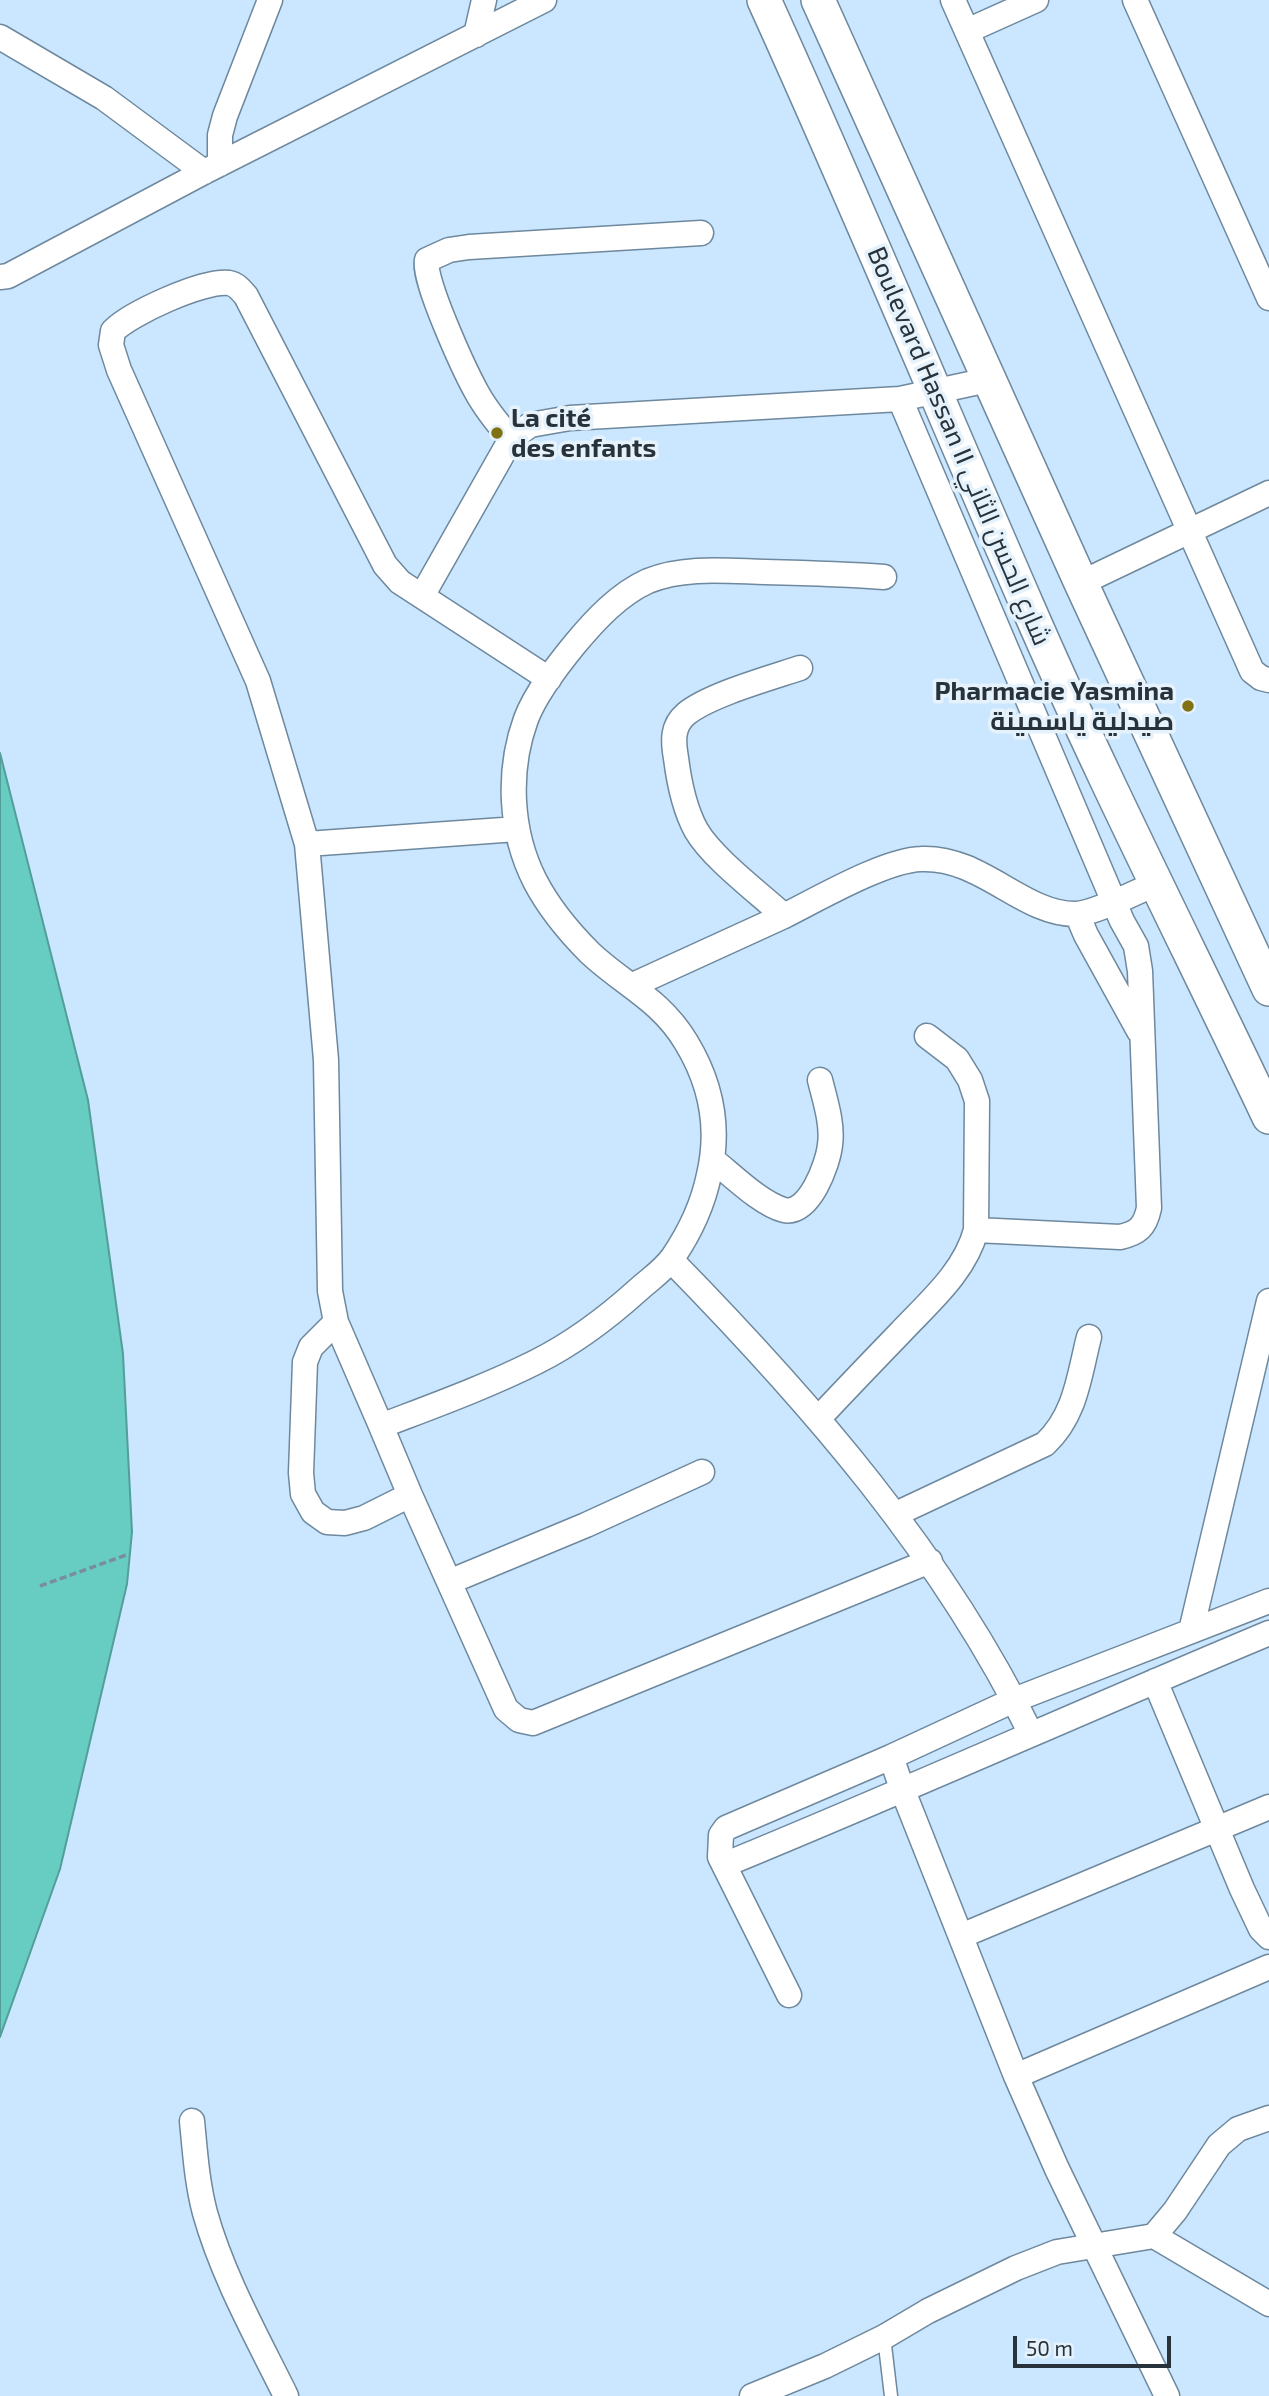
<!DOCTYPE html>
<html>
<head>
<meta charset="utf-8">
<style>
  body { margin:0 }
  #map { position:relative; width:1269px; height:2396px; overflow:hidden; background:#cbe7ff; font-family:"Exo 2",sans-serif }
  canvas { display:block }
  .scale { position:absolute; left:1013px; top:2336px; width:158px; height:32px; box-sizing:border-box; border:4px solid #27323b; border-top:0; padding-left:9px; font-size:21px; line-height:24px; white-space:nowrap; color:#27323b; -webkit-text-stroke:5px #e6f2fb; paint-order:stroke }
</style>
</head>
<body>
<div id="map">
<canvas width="1269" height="2396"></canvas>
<div class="scale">50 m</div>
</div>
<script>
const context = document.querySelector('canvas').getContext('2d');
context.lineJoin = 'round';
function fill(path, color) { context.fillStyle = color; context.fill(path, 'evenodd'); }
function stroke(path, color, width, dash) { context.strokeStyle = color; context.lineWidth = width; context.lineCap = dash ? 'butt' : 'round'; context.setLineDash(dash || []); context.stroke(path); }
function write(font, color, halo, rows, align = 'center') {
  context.font = font + ' "Exo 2",Cairo,sans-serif'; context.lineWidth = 7; context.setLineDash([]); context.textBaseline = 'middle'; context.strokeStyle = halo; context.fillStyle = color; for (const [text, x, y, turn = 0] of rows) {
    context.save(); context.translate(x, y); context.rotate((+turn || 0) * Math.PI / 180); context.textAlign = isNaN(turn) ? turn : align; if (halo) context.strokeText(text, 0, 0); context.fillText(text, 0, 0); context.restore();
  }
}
const water = new Path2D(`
  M0,753L88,1100L123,1354L132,1532L127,1584L60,1869L0,2037Z`);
const path = new Path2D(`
  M40,1586L129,1554`);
const service = new Path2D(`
  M884,2337L891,2396`);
const minor = new Path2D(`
  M953,0L1252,671L1261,678L1269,680
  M1135,0L1269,298
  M967,31L1036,0
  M476,35L484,0
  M0,37L104,98L204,172
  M220,164V135L225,116L270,0
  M0,277L8,276L204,172L544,0
  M900,399L1122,921L1136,946L1140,971L1149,1208C1145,1227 1138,1233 1120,1237L976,1230
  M511,439C498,424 485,408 476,391C465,371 421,276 427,260L449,250L469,247L701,233
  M1081,583L1269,493
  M422,596L511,439L530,425L570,418L900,399L988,380
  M549,679L400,582L385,565L246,296C241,290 236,284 229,283C203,280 131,313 113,331L111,345L119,370L258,681L307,844L326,1060L330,1291L336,1322L381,1426C433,1406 486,1387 536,1362C572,1344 607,1318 638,1290C649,1280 664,1270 673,1257C690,1232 703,1204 709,1175C720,1128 711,1083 686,1042C660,999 624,985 590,953C569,932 549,908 535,881C510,832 507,771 526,719C536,693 557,666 575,644C595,620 619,594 648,581C684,566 728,571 765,572C805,573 844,574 884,577
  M307,844L517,829
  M1077,914L1086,935L1139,1031
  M784,916C759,893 712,858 696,830C684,808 679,782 676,758C673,741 672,726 686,714C709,695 770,678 800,668
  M633,985C684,962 734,939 784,916C818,899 885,860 921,859C981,856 1022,914 1075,914C1094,914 1136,892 1155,884
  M713,1160C732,1175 761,1204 784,1210C809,1216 828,1164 830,1145C833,1124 825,1100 820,1080
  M671,1260C810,1402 943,1554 1031,1734
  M336,1322L311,1347L305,1362L301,1473L303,1494L313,1512L327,1522L345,1523L364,1518L410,1495
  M818,1419C845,1390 872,1362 900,1333C929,1302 965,1272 976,1230L977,1101L970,1080L957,1059L927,1036
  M381,1426L410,1495L506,1709L519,1720L533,1723L930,1561
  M896,1514L1045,1444C1076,1415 1079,1376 1089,1337
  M449,1582L586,1525L702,1472
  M1191,1631L1269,1301
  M1155,1681L1242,1889L1261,1929L1269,1937
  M891,1757L903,1791L1016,2076L1057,2169L1167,2396
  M724,1865C907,1790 1087,1709 1269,1633
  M961,1936L1269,1807
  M789,1995L720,1857L721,1835L726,1828L891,1757L1014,1700L1269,1601
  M1016,2076L1269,1967
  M192,2121C195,2152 197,2183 205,2213C223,2277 257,2337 286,2396
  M1154,2236L1175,2211L1219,2145L1238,2129L1269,2118
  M752,2396L825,2366L884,2337L928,2311L1016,2268L1057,2252L1154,2236L1269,2304`);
const secondary = new Path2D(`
  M764,0C855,200 939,403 1027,605C1102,778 1188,946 1269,1117
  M818,0L1081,583L1269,989`);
const markers = [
  [497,433,7,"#807213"],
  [1188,706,7,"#807213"]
];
const poiNames = [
  ["La cité",511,418],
  ["des enfants",511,448],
  ["Pharmacie Yasmina",1174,691,"right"],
  ["صيدلية ياسمينة",1174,721,"right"]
];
const streetNames = [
  ["Boulevard Hassan II شارع الحسن الثاني",959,446,67]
];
fill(water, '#67ccc1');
stroke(water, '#549e99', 2);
stroke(service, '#6e889d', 15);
stroke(minor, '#6e889d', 27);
stroke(secondary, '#6e889d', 36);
stroke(path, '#798d9d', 3.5, [7, 3.5]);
stroke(service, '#fff', 12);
stroke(minor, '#fff', 24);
stroke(secondary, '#fff', 33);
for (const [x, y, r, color] of markers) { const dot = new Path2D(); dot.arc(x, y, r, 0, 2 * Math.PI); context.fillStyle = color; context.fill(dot); stroke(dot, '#e6f2fb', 2.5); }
write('bold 26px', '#27323b', '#e6f2fb', poiNames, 'left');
write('26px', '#27323b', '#e6f2fb', streetNames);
</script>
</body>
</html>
